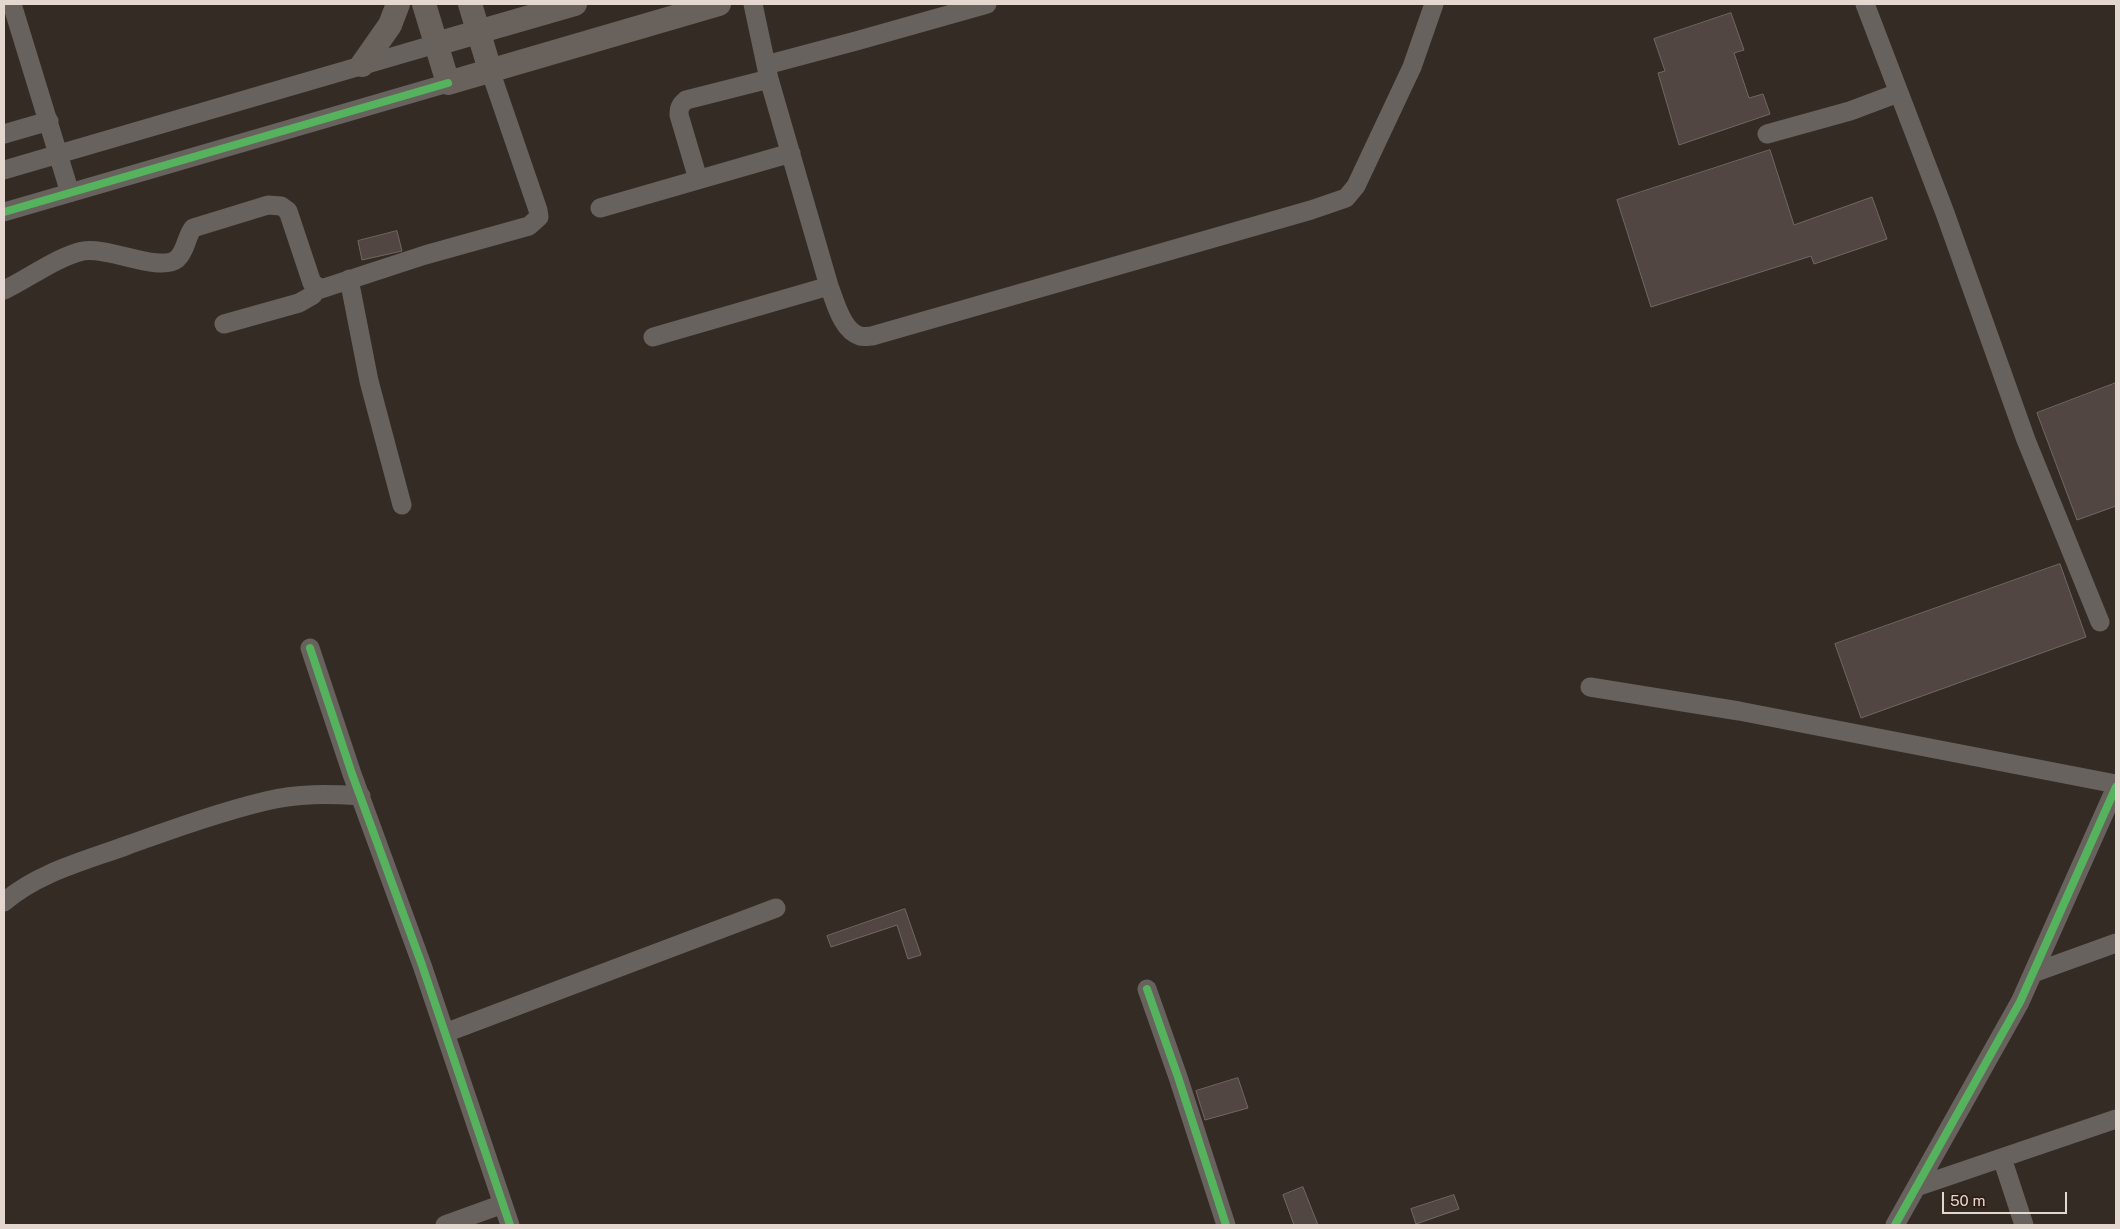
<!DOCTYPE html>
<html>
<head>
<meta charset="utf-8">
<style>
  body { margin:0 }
  #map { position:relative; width:2120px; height:1229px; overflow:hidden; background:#352b25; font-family:"Public Sans",sans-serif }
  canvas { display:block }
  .frame { position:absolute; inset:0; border:5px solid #e3d7d0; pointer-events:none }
  .scale { position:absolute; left:1942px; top:1192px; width:125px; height:22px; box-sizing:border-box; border:2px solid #e3d7d0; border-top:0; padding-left:6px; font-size:15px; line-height:18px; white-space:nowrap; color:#e3d7d0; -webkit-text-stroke:4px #311f16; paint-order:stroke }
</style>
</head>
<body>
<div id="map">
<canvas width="2120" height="1229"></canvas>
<div class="frame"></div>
<div class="scale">50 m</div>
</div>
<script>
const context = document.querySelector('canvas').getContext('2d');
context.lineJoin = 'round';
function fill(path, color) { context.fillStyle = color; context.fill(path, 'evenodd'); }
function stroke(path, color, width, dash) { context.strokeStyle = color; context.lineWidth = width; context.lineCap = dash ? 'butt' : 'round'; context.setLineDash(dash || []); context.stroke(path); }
const building = new Path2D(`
  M1731,13L1744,50L1734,53L1749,98L1763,94L1770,114L1679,145L1658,73L1665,71L1654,39Z
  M1770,150L1794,225L1872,197L1887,239L1814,264L1811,256L1651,307L1617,200Z
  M397,231L402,251L362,260L358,241Z
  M2116,383V506L2077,520L2037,413Z
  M2060,564L2086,637L1861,718L1835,644Z
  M905,909L921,955L908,959L897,925L831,947L827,936Z
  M1238,1078L1248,1108L1205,1120L1196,1091Z
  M1303,1187L1318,1225H1294L1283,1195Z
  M1454,1195L1459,1209L1416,1224L1411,1209Z`);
const minor = new Path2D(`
  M12,4L70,193
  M753,4L769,79L829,286C835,301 842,331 860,336C864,337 869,336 872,336L1311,210L1346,198L1356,186L1412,67L1434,4
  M1865,4L1945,213L2026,440L2100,622
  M766,65L856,41L987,4
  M4,134L49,121
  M1767,134L1850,111L1898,93
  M4,170L436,44
  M698,179L679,115C679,108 680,105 686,100L769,79
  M600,208L791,153
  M4,212L448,83
  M349,279L369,381L402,505
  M4,290C30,278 54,258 83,251C107,246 160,273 177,259C186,251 186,237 193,228L268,205L281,206L288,211L312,283L321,289L425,255L529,226L539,217L538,210L490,70
  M224,324L299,303L313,295L316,287
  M653,337L829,286
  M310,648L352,774L422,965L510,1225
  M1590,687L1739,711L2116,784
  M4,902C39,872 85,861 128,845C173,829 220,812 266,801C298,793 329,794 361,796
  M2033,973L2116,943
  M1147,989L1178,1077L1226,1225
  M445,1033L776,908
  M2002,1158L2024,1225
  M1919,1186L2116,1119
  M445,1225L503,1204
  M1895,1225L2020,1002L2116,787`);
const major = new Path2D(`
  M424,4L448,83L719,4
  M470,4L490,70
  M436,44L575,4
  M362,65L390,25L398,4`);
const cycleway = new Path2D(`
  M4,212L448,83
  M310,648L352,774L422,965L510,1225
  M1147,989L1178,1077L1226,1225
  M1895,1225L2020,1002L2116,787`);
fill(building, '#524643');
stroke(building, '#706764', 1);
stroke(minor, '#67625d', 19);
stroke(major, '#69625c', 24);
stroke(cycleway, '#56b35d', 8);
</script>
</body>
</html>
